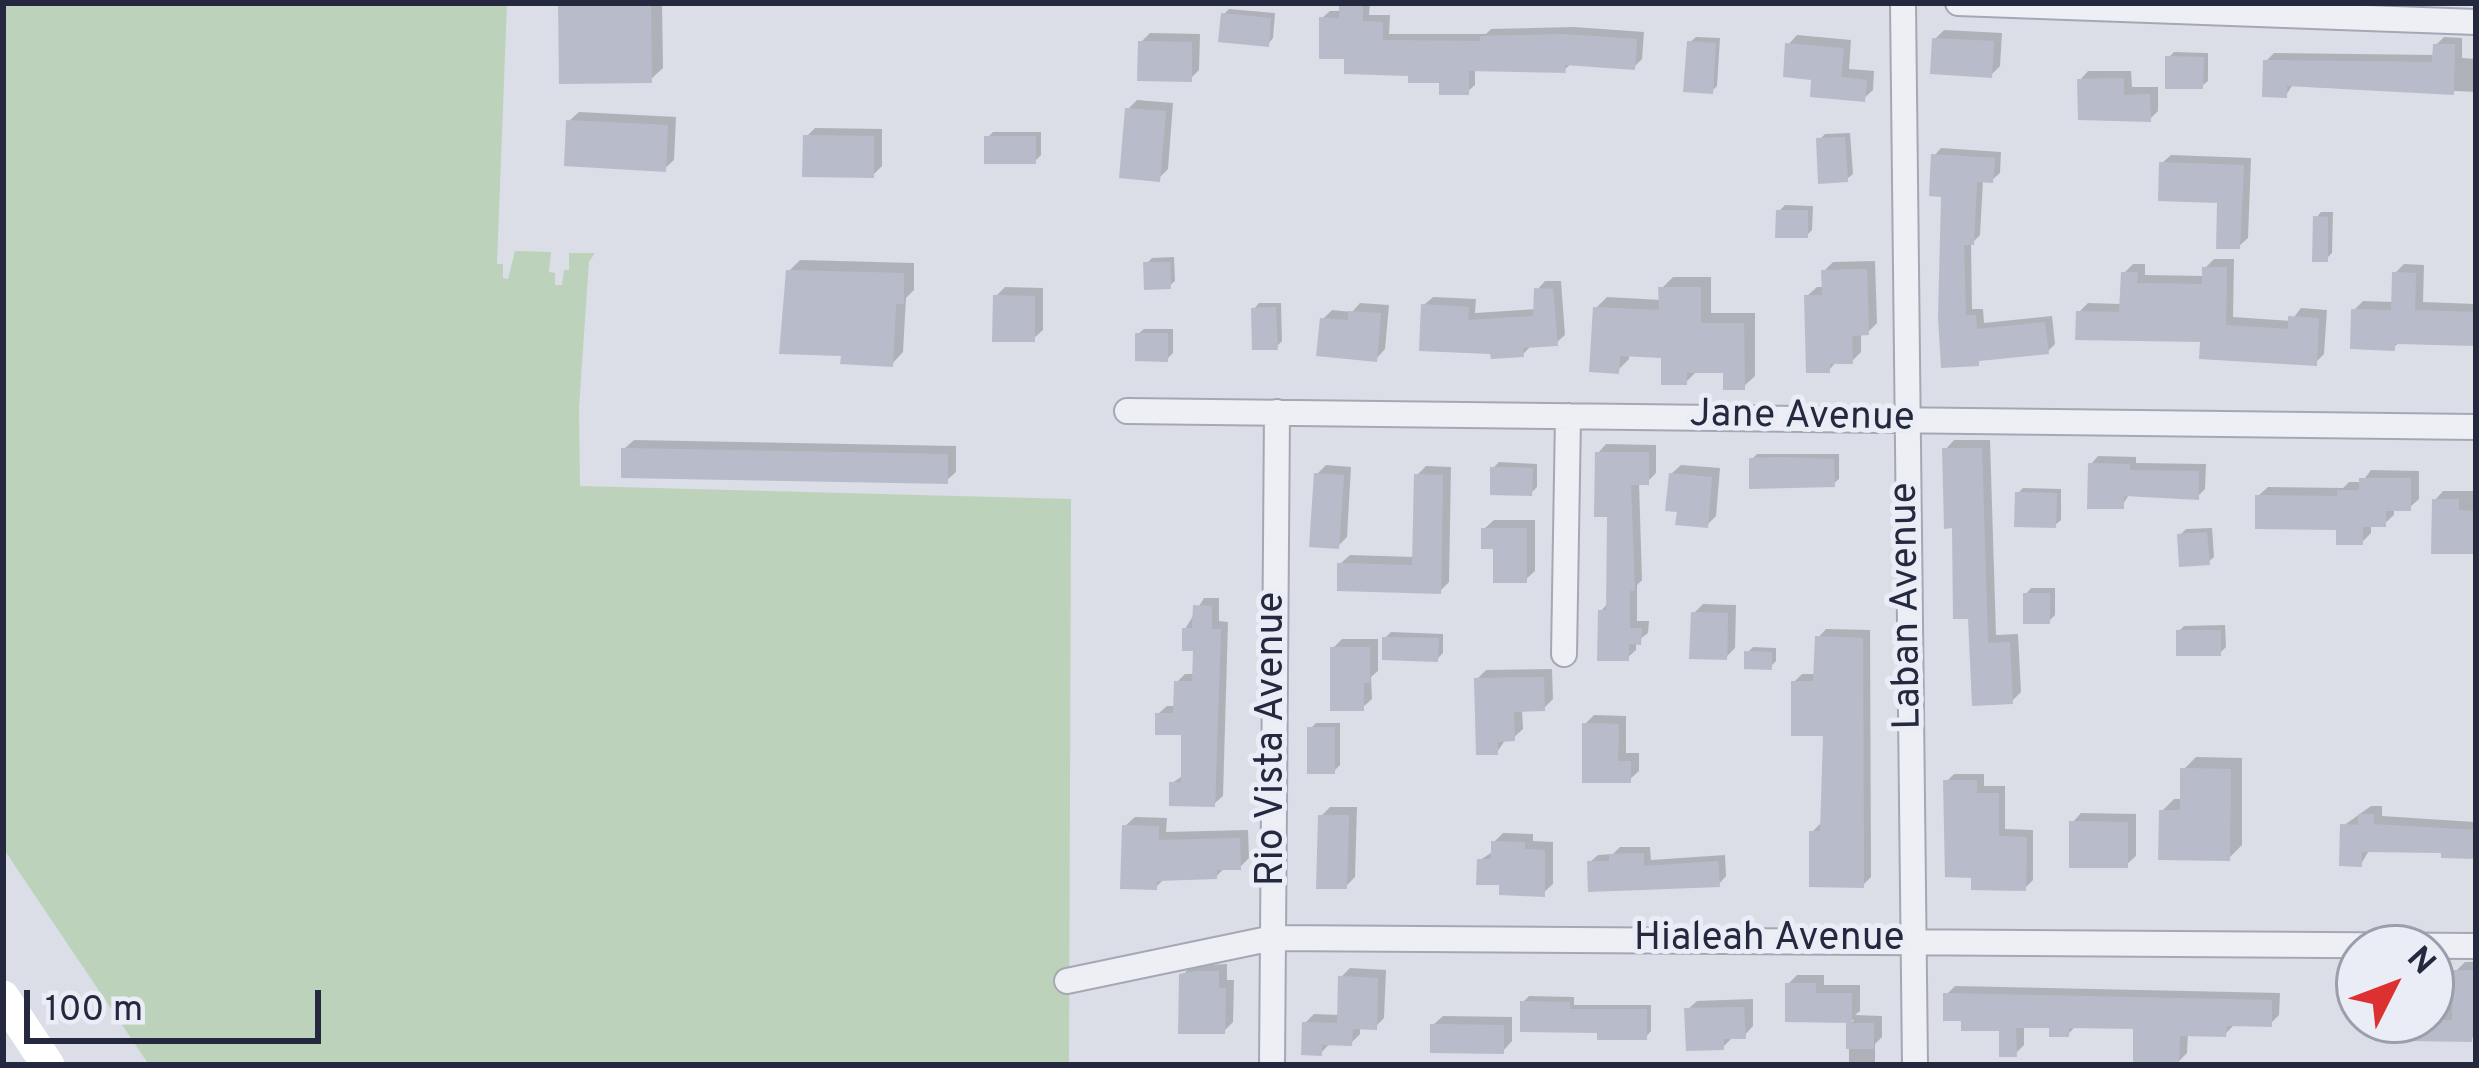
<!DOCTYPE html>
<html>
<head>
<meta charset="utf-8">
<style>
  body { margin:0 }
  #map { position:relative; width:2479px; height:1068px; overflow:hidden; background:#dbdee7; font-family:Overpass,sans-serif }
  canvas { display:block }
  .frame { position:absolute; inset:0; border:6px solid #24293f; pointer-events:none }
  .north { position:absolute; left:2335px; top:924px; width:120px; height:120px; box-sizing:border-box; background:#eaedf5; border:3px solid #9b9fac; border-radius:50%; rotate:48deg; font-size:33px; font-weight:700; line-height:48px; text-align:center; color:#24293f }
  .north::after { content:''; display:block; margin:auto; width:42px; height:54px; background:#dc3130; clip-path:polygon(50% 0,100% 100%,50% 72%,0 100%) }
  .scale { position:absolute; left:24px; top:990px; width:297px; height:54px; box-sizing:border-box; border:6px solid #24293f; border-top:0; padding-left:15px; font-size:36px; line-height:42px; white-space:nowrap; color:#24293f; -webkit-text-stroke:9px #eaedf5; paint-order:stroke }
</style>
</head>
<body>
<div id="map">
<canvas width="2479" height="1068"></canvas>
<div class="frame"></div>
<div class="north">N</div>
<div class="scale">100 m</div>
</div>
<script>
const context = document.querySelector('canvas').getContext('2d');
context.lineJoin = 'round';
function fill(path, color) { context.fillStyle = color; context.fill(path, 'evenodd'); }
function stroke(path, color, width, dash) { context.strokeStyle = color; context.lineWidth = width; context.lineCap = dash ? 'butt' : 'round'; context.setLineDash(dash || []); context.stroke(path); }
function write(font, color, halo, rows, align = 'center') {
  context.font = font + ' Overpass,sans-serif'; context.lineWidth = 10; context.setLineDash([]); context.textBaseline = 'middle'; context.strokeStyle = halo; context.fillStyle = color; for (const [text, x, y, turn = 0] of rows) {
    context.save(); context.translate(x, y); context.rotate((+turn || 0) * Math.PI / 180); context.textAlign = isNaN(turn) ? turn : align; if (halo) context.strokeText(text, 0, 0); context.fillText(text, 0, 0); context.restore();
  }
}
const green = new Path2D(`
  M3,3H507L497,264H503V278L508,279L515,251L551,252L549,272L555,273V285H562L564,270H569V253H595L589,262L579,407L580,486L1071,499L1069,1065H149L3,848Z`);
const shadow = new Path2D(`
  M561,3H662L663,68L650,80Z
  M1342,3H1370L1369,15H1390L1389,34H1486L1491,29L1574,27L1644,32L1642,59L1634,67L1572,63L1564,70L1475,69V85L1467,92L1442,80L1347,57L1322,18L1330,11H1342Z
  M1229,9L1275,13L1273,38L1268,44L1224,14Z
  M1944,30L2002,33L2000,66L1991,75L1935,39Z
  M1150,33L1200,34L1199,70L1190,79L1141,42Z
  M1797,35L1851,40L1849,69L1874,71L1873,90L1863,99L1815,77L1788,45Z
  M1696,37L1720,38L1717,86L1712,91L1690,42Z
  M2444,37L2462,38V58L2476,59V92L2294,83L2286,95L2266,61L2274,53L2436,55V45Z
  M2174,52L2208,53V81L2202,86L2168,58Z
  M2088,71H2131L2132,87H2158V111L2150,119L2080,80Z
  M1137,100L1173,103L1168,169L1159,178L1128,109Z
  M579,112L676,117L674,160L664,169L569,121Z
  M815,128L882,129V166L873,175L806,137Z
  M993,132H1041V155L1035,161L987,138Z
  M1850,133L1853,174L1847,179L1819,140L1825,134Z
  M1941,148L2001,152L2000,173L1992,180H1983L1980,235L1971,244L1972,309H1983L1984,323L2052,316L2055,344L2048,351L1944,365V194L1934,156Z
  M2171,155L2251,158L2248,238L2239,246L2220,200L2162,163Z
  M1785,205L1813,206L1812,230L1807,235L1779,211Z
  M2321,212H2333L2332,253L2326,259L2316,218Z
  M1174,257L1175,281L1169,286L1146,264L1152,258Z
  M2214,259H2234L2233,317L2291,321L2301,308L2327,310L2324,354L2315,363L2079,312L2088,303L2122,304L2124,273L2133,264H2145V275L2205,276V268Z
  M800,260L914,263V290L906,298L903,352L892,364L844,354L789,271Z
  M1875,261L1877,323L1868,332L1861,333V352L1852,361H1837L1829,370L1807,296L1817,287H1825L1824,271L1833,262Z
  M2404,264L2424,265L2423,302L2476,304V343L2401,341L2393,348L2354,310L2363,301L2394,302L2395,273Z
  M1673,277H1711V313H1755V376L1743,387L1726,370H1698L1686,382L1664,355L1629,353V359L1618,370L1596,308L1607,297L1662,300L1661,289Z
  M1545,281H1561L1565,335L1556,343L1532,345L1523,354L1424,305L1433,297L1476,299L1475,313L1537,309V290Z
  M1005,287L1043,288V330L1033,339L996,296Z
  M1259,303H1281L1282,341L1276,347L1254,309Z
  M1360,303L1389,305L1385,349L1376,359L1323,319L1332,310L1352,312Z
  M1144,329H1173V353L1167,359L1138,334Z
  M634,440L956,446V472L946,481L624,449Z
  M1954,440H1990L1996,635L2018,634L2021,692L2012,701L1971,616L1945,450Z
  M1606,444L1656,445V473L1647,482H1639L1642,580L1637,585V621H1649L1648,633L1636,642V650L1627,658L1601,611L1609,602L1610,514L1598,453Z
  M1757,454H1839V479L1833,484L1752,459Z
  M2098,456L2136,457V463L2206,464L2205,489L2198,496L2130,493L2122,506L2091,464Z
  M1499,462L1537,464V487L1531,493L1493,468Z
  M1326,465L1351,467L1347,537L1338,546L1317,474Z
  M1681,465L1720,468L1716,516L1707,525L1671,474Z
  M1426,466L1451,467L1449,582L1440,591L1340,564L1350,555L1415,557L1417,475Z
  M2371,470L2419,471V499L2409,508H2394V515L2384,524H2371V533L2362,542L2339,526L2258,496L2268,487L2343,488L2349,482H2362Z
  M2023,488L2061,489V520L2055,525L2018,493Z
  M2443,491H2476V551L2435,500Z
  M1494,520H1535V571L1525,580L1484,529Z
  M2212,528L2214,557L2208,562L2180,535L2186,529Z
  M2031,588H2055V615L2049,621L2026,594Z
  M1204,598H1219V621L1228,622L1223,796L1214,804L1172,783L1184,775V732L1158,714L1167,706H1176L1177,682L1185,674H1196V648L1185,629Z
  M1703,604L1736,605L1735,648L1726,657L1694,613Z
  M2225,625L2226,647L2220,653L2179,631L2184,626Z
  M1826,629L1870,630L1871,877L1863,885L1812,832L1821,823L1826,733L1794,682L1802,674H1817L1818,638Z
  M1391,632L1443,634V653L1437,659L1385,638Z
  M1342,639H1378V671L1371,677L1372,699L1362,708L1333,648Z
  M1753,647L1776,648V661L1770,667L1747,653Z
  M1552,669L1553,699L1544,708L1522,709L1523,729L1513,738L1506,739L1497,752L1477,679L1486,670Z
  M1594,715L1626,716V753H1639V771L1629,780L1585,724Z
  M1316,723H1340V765L1334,771L1310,729Z
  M2196,757L2242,758V845L2229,858L2162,811L2174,799H2183V770Z
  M1954,774H1984V786H2005V829L2033,830V880L2025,888L1946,782Z
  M2371,806H2382V816L2474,822L2476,817V856L2444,850L2370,849L2361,864L2343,826Z
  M1330,807H1357L1355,877L1346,886L1321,816Z
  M2081,813L2136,814V856L2126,865L2072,823Z
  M1135,817L1167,818L1166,832L1248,830L1249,858L1240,867H1225L1216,877L1165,878L1156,887L1125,826Z
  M1503,833L1533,834V841L1553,842V884L1543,893L1502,882L1480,860L1494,851V842Z
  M1620,847H1650L1651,860L1725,855L1726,876L1719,884L1590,862L1598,855L1613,854Z
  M2465,962H2476V1034L2471,1039L2410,1028L2356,1027L2359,999V1020H2431V994H2456V971Z
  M1227,964V980H1234L1233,1022L1224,1031L1182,976L1191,966Z
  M1350,968L1386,970L1384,1018L1375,1027L1360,1026V1034L1351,1043L1331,1042L1321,1053L1305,1023L1314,1014L1340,1015L1341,977Z
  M1797,975H1824V985H1860V1011L1855,1015L1882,1016V1037L1875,1044V1065H1849V1025L1854,1020L1788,1019V984Z
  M1955,986L2280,993L2279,1015L2270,1024L2234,1025L2225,1034L2188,1033L2187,1053L2178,1062L2136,1026L2077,1025L2068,1034L2052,1025H2024V1045L2015,1054L2002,1028L1964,1018L1946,995Z
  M1529,996L1574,997V1005H1651V1031L1646,1037L1600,1030L1523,1002Z
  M1753,999V1026L1744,1036H1734L1723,1047L1687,1010L1697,1001Z
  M1443,1016L1512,1017V1041L1503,1051L1433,1025Z`);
const building = new Path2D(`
  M558,3H651L652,83L559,84Z
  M1339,3H1363V21L1383,22V40L1480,41V36L1564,34L1637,39L1635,70L1565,65L1566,73L1469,71V95H1439V83H1408V76L1344,74V59H1319V17L1339,18Z
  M1221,13L1271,18L1269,47L1218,42Z
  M1932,38L1994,41L1992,78L1930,74Z
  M1138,41L1192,42V82L1137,81Z
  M1687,41L1716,43L1713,94L1683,92Z
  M1785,43L1844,48L1841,77L1867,80L1865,102L1810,97L1811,80L1783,77Z
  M2433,44H2455L2454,95L2287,86V98L2262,97L2263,60L2432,62Z
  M2165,56L2204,57L2203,89H2165Z
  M2124,78V95L2150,94L2151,122L2078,120L2077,79Z
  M1125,108L1166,111L1160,182L1119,178Z
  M566,120L668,125L666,172L564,166Z
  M803,135L874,136V178L802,177Z
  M984,136H1036V164H984Z
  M1845,137L1848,182L1818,184L1816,138Z
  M1931,154L1995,158L1993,183L1977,182L1974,245H1964L1966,315H1976L1977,329L2045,322L2049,354L1979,361V366L1941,368L1938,317L1941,197L1929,196Z
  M2159,162L2244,165L2240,249H2216L2217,203L2158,201Z
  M1776,210H1808V238H1775Z
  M2313,216L2328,217V262H2312Z
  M1143,262H1170L1171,289L1144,290Z
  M2202,267H2227L2226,325L2288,329V316L2319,318L2317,366L2199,359L2200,342L2075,340L2076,311L2119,312L2121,272H2138L2137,283L2202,284Z
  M1867,269L1869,335L1852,336L1853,364H1830V373H1806L1804,295H1822L1821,270Z
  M786,270L904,273V304H896L893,367L840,364L841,356L779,354Z
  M2392,272L2416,273L2415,310L2476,312V346L2395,344V351L2350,349L2351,309L2391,310Z
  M1658,287H1701V323H1744L1745,390H1723V373H1687V385H1661V358L1620,356L1619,374L1589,372L1593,307L1659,310Z
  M1534,288L1553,289L1558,346L1523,348L1524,357L1491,359L1490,354L1419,351L1421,304L1469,307L1468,320L1533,316Z
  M993,295L1035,296V342H992Z
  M1276,307L1278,350H1252L1251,308Z
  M1348,311L1381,313L1377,362L1316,356L1320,318L1348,320Z
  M1135,333H1168V362L1135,361Z
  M621,448L948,454V484L621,478Z
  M1942,448H1982L1988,643L2010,642L2013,704L1972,706L1968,619H1953L1952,528L1944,529Z
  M1595,452H1649V485H1631L1635,591H1630V628H1642L1641,645L1629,644V661H1597L1598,610H1606L1607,517H1594Z
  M1783,457L1834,459L1835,487L1749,489V458Z
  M2088,463L2130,464V470L2199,471V500L2124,496V509H2087Z
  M1490,467L1533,468L1532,496L1490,495Z
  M1314,473L1344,475L1339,549L1309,547Z
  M1669,473L1712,477L1708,528L1675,525L1677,512L1665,511Z
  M1414,474L1443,475L1441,594L1337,591V563L1412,565Z
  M2359,478H2411V511H2386V527H2363V545H2336V530L2255,529V495L2337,496V490H2359Z
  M2015,492L2057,493L2056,528L2014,527Z
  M2432,499H2459V510L2476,511V554H2431Z
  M1481,528H1527V583H1493V549H1481Z
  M2207,532L2210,565L2179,567L2177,534Z
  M2023,593H2050V624H2023Z
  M1193,605L1212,606V629H1221L1215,807L1169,806V782H1181V735H1155V713H1173L1174,681H1192L1193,651H1182V628H1192Z
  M1691,612L1728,613L1727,660L1689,659Z
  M2176,630H2221V656H2176Z
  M1815,636L1863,638L1864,888L1809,887V831H1820L1823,736H1791V681H1813Z
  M1382,637L1439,638L1438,662L1382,660Z
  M1330,647H1370V683H1364V711H1330Z
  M1744,651L1772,652V670L1744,669Z
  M1544,677L1545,711L1514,712L1515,741L1498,742V755H1476L1474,678Z
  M1582,723L1619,724L1618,761H1631V783H1582Z
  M1307,727H1335V774H1307Z
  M2180,768L2231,769L2230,861L2158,860L2159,810H2180Z
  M1943,780H1977V793H1999V836L2027,837L2026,891L1971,890V878L1945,877Z
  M2358,814H2374V824L2476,830V859L2441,858V853L2362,852V867L2339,866L2340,824L2358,825Z
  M1318,815H1349L1347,889H1316Z
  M2069,821L2128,822V868H2069Z
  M1122,825L1159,826V840L1240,838L1241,870H1217V879L1157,881V890L1120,889Z
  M1491,841L1525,842V849L1545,850V897L1499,895V885H1476L1477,859H1491Z
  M1644,853V866L1718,861L1720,887L1588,892L1587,861H1609V854Z
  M2453,970H2476L2472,1042L2406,1041L2407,1020H2452Z
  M1196,971H1219V988H1226L1225,1034H1178L1179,974Z
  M1338,976L1378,978L1377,1030L1353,1029L1352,1046L1322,1045V1056L1301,1055L1302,1022L1337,1023Z
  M1785,983H1816V993H1852V1023L1785,1022Z
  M1943,993L2272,1000V1027L2227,1026L2226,1037L2180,1036L2179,1065L2133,1064V1029L2069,1028V1037H2049V1028H2016L2017,1057H1999V1031H1961V1021H1943Z
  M1520,1001L1570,1002V1009H1647V1040H1597V1033L1520,1032Z
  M1744,1007L1746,1039H1724V1050L1686,1051L1684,1008Z
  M1846,1023H1874V1049H1846Z
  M1430,1024L1504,1025V1054L1430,1053Z`);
const street = new Path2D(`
  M1903,3L1915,1065
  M1958,3L2476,22
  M1127,411L2476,427
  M1564,654L1568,416
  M1067,981L1273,938L2476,946
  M1272,1065L1277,412`);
const secondary = new Path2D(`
  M3,997L48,1065`);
const streetNames = [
  ["Jane Avenue",1802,419,1],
  ["Laban Avenue",1909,606,-91],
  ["Rio Vista Avenue",1274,739,-90],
  ["Hialeah Avenue",1769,941]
];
fill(green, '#bdd2bb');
fill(shadow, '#0003');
fill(building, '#b8bcca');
stroke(street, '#a4a8b5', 28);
stroke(street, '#eeeff5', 24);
stroke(secondary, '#fff', 33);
write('39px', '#24293f', '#eaedf5', streetNames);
</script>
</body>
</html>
